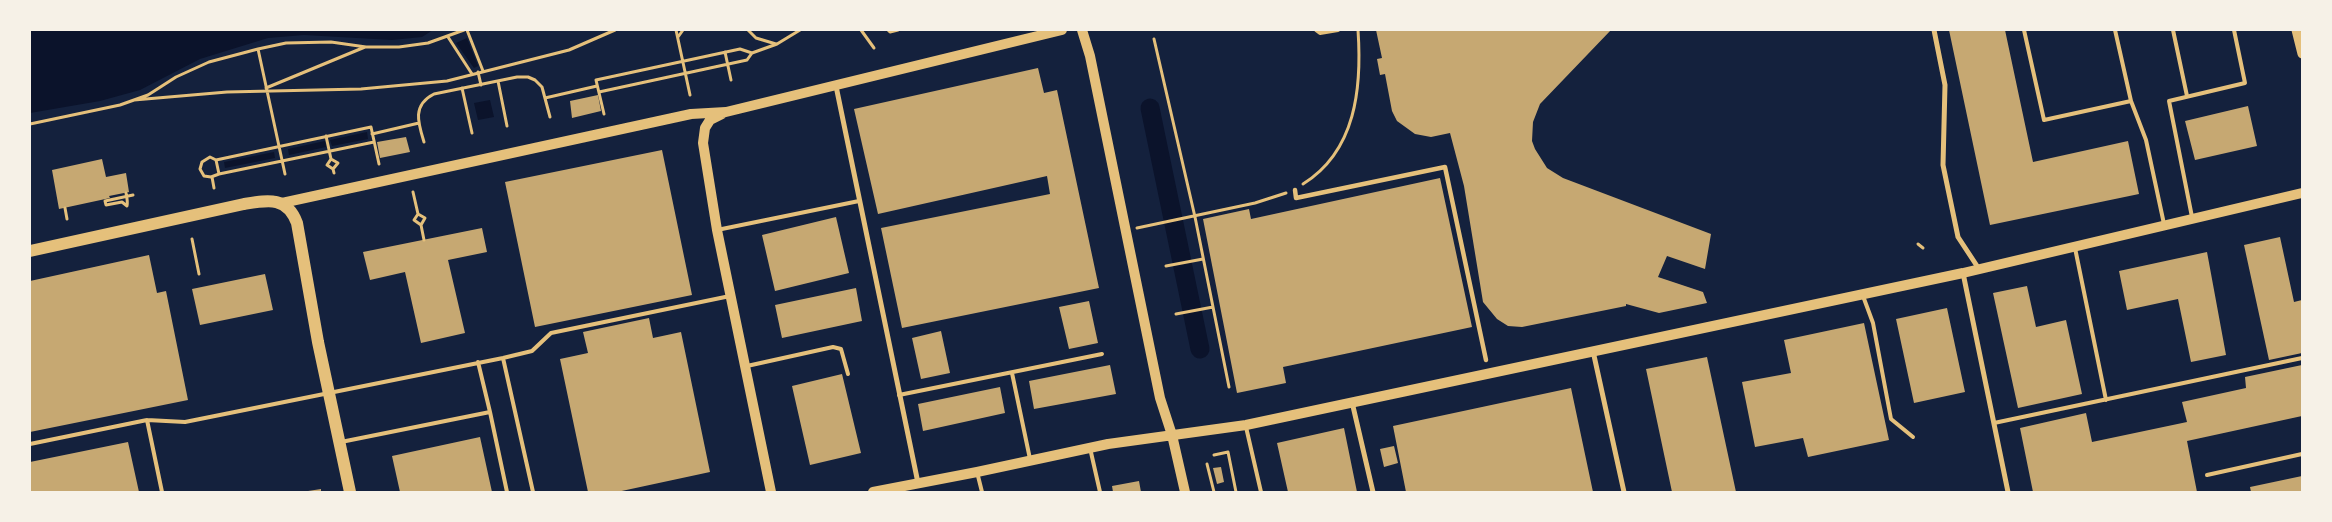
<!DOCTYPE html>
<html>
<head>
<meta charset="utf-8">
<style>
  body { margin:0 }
  #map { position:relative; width:2332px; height:522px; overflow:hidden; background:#14213d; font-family:"Zilla Slab",serif }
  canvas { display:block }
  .frame { position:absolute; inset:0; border:31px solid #f6f1e7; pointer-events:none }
</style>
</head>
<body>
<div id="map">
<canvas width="2332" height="522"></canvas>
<div class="frame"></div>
</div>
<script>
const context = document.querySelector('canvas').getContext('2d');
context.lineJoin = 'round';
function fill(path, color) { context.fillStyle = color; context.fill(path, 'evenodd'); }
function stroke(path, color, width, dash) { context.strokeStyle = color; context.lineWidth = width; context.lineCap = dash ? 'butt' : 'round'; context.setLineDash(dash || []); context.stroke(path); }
const water = new Path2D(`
  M30,30H433L422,37L392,40L304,35L268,38L200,59L140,90L100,101L30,113Z
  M467,38L478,66L474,68L456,43Z
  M490,100L494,117L478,120L474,103Z
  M367,132L368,139L332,146L330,140Z
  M325,141L326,147L289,155L288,149Z
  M274,152L275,158L225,168L224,162Z`);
const canal = new Path2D(`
  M1150,108L1200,349`);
const building = new Path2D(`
  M1376,30H1611L1540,104L1533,122L1532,141L1535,149L1547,168L1563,178L1711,234L1705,269L1667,256L1658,277L1703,292L1707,303L1659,313L1626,304V306L1522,327L1508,326L1497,319L1483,302L1464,186L1450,133L1431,137L1415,134L1397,121L1392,111L1385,74L1380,75L1377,59L1382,58Z
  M1949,30H2005L2033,162L2128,141L2139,194L1990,225Z
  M1038,68L1044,93L1057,90L1099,288L902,328L881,228L1050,194L1047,176L878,214L854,109Z
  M598,95L601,111L572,118L570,101Z
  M2248,106L2257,146L2195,160L2185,121Z
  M406,137L410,152L380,158L377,142Z
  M662,150L692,295L535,327L505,182Z
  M102,159L106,177L126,173L129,192L109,196L110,198L59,209L52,170Z
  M1440,178L1472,327L1283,367L1286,383L1237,393L1203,219L1249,209L1251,219Z
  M836,217L849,273L775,291L762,235Z
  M482,228L487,252L448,260L465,333L421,343L405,272L370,280L363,252Z
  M2280,237L2294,302L2302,300V353L2269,360L2244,245Z
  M2207,252L2226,355L2191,362L2178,299L2127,310L2119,271Z
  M149,255L157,293L166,291L188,400L30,432V281Z
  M265,274L273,310L200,325L192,289Z
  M2027,286L2036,327L2066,320L2082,394L2018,408L1993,293Z
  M856,288L862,321L782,338L775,305Z
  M1089,301L1098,343L1069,349L1059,307Z
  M1947,308L1965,392L1914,403L1896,319Z
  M649,318L653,338L681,332L710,472L617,492H588L560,359L588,353L583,332Z
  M1864,323L1889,440L1808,457L1803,438L1755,447L1742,382L1791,373L1784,340Z
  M941,331L950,373L921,379L912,338Z
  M1707,357L1736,492H1672L1646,369Z
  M1110,365L1116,394L1034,409L1029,381Z
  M2302,365V416L2187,441L2197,492H2033L2020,428L2086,413L2092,442L2187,422L2182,402L2246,388L2245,377Z
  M842,374L861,453L810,465L792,386Z
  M1000,387L1005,413L923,431L918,404Z
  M1571,388L1593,492H1406L1393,426Z
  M1344,428L1357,492H1288L1277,443Z
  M480,437L492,492H400L392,456Z
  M128,442L139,492H30V462Z
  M1394,446L1398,463L1384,467L1380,449Z
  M1221,467L1224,482L1217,484L1213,468Z
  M2302,476V492H2251L2250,487Z
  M1139,481L1141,492H1113L1112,486Z
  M321,489V492H308V491Z`);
const path = new Path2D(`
  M467,30L483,71
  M676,30L690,95
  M748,30L756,38L776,44
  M861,30L874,48
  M888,30L890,32L898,30
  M448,37L472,74
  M678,37L683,30
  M1154,39L1195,217L1229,387
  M258,49L285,174
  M725,52L731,80
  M752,53L777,44L800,30
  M478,72L481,85
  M498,81L507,126
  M266,88L365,47
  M462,88L472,133
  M599,92L747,60L752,53L740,49L596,80L604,114
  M545,98L597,86
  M134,100L227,92L361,89L447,81L569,50L615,30
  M30,124L120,105L148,95L176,77L209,62L258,49L286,43L331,42L366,47H399L428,43L464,30
  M372,134L419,123
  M326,136L331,159L327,165L333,169L334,173
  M424,142C418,123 412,105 434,94L517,77H528L535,80L542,87L550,117
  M331,159L338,163L333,169
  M216,160L210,157L202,162L200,169L204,176L211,177L219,174L374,142
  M219,174L216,160L371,127L379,164
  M212,177L214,188
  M1303,184C1356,151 1362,88 1358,30
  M413,192L418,214L414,220L421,225L424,240
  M126,193C127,198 128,202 127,206L122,202L106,205L105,201L133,195
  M65,208L67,219
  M418,214L425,218L421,225
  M1137,228L1255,203L1286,193
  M192,239L199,274
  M1918,244L1923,248
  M1166,266L1203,259
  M1176,314L1213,307
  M1214,455L1228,452L1236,492
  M1207,464L1214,492`);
const service = new Path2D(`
  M1316,30L1320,33L1338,30
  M2024,30L2044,120L2131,101
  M2115,30L2131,101L2146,140L2164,224
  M2173,30L2187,96
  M2192,217L2169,101L2245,83L2234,30
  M717,230L859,201
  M2075,248L2106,400
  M1863,296L1873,323L1891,419L1913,437
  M503,358L533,492
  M747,366L833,347L841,349L848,374
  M1012,373L1030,459
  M899,395L1102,354
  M490,412L507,492
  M147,420L162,492
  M1994,423L2302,358
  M1246,427L1261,492
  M341,442L490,412L478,362
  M30,444L147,420L185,422L503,358L532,351L551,333L730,296
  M1090,448L1100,492
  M977,472L982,492
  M2207,475L2302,454`);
const pedestrian = new Path2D(`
  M1295,190L1296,198L1445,167L1486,360`);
const minor = new Path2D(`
  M1934,30L1945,85L1943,165L1958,237L1979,269
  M836,86L918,483
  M1963,273L2008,492
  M1593,351L1624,492
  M1352,402L1373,492`);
const tertiary = new Path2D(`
  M2296,30L2302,54`);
const secondary = new Path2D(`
  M1082,30L1090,56L1160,398L1172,435L1185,492
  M722,114L710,120L705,128L703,143L717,230L771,492
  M282,203L691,114L726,112L1062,30
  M873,492L977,472L1108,444L1246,425L1963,273L2302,193`);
const primary = new Path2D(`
  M30,251L244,204C268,200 287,196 297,223L318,342L350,492`);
fill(water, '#0b132b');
stroke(canal, '#0b132b', 19);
fill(building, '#c6a872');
stroke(path, '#e5c07b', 3);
stroke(service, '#e5c07b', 4);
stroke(pedestrian, '#e5c07b', 4.5);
stroke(minor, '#e5c07b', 5);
stroke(tertiary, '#e5c07b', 9);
stroke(secondary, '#e5c07b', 10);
stroke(primary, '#e5c07b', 12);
</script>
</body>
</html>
